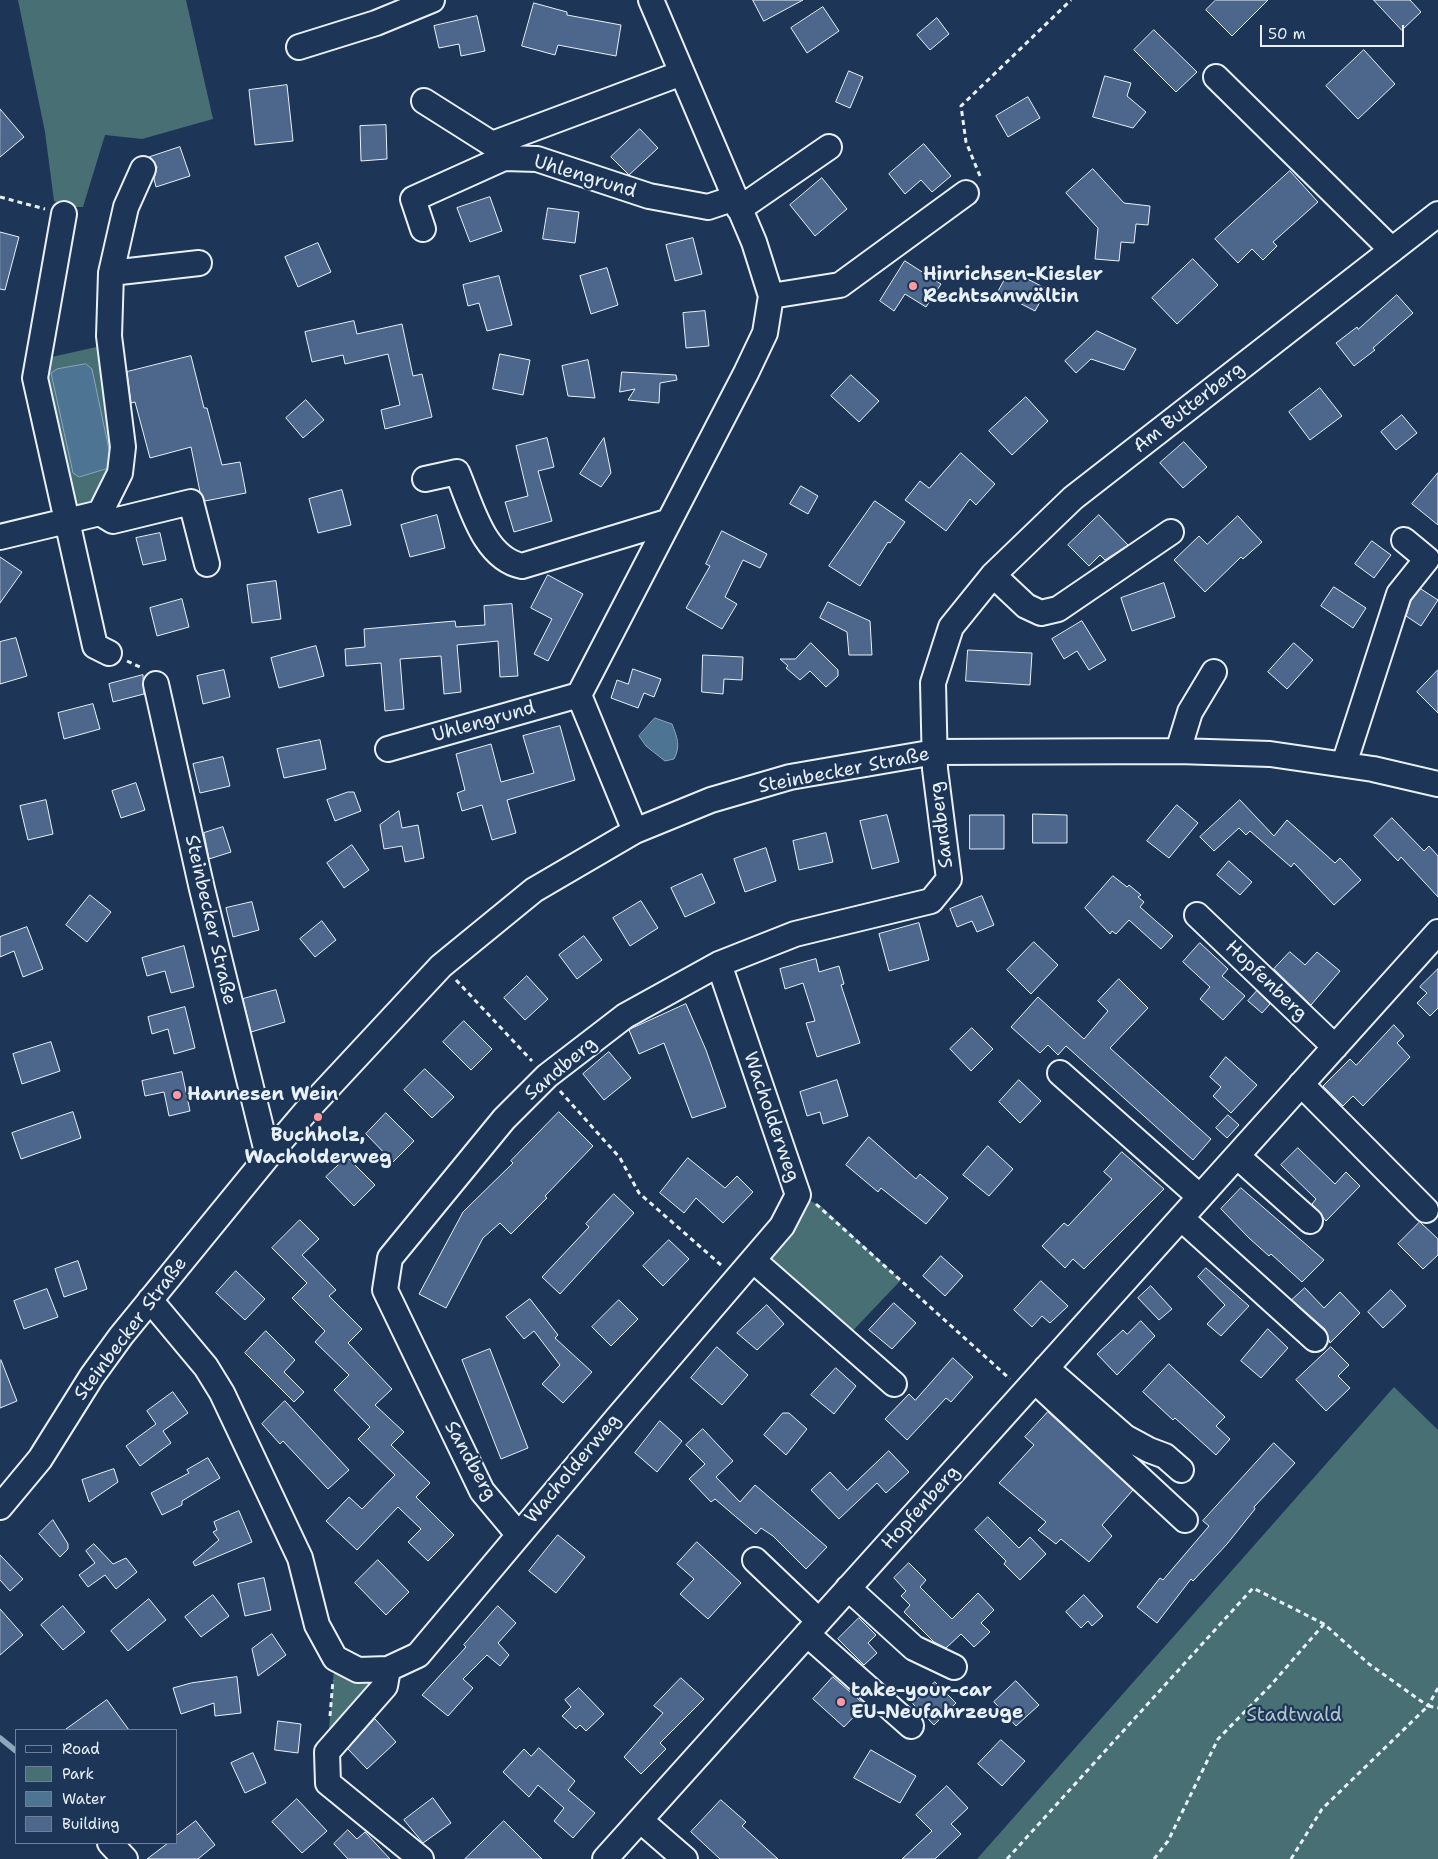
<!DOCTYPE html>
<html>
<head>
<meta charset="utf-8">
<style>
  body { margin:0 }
  #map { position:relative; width:1438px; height:1859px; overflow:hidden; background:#1d3557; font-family:"Shantell Sans",sans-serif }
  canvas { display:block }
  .legend { position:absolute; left:15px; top:1729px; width:162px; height:115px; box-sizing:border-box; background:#1d3557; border:1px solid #6e8097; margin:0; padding:6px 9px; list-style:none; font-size:15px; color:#e8f1f8 }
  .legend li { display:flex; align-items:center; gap:10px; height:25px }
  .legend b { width:25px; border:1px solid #6e8097 }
  .scale { position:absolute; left:1260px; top:25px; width:144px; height:22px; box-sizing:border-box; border:2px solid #e8f1f8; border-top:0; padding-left:6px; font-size:15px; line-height:18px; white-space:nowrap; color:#e8f1f8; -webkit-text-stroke:4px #1d3557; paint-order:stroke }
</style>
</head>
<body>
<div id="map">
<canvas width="1438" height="1859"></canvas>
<ul class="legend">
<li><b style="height:6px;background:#1d3557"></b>Road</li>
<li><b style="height:14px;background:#476f74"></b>Park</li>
<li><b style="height:14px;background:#4e7494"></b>Water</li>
<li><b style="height:14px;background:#4d668b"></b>Building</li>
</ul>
<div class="scale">50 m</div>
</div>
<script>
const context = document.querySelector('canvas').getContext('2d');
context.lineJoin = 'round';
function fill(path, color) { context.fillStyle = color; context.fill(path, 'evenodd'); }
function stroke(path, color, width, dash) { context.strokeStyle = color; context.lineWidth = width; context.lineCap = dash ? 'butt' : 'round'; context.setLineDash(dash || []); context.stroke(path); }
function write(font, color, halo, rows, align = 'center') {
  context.font = font + ' "Shantell Sans",sans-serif'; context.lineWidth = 4.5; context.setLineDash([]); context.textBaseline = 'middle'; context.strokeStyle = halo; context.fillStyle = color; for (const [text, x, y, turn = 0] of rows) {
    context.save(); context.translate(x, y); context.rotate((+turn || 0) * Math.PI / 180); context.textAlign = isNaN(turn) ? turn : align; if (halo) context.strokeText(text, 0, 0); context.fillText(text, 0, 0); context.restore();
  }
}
const green = new Path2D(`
  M18,0H186L213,119L142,139L105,135L83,207H68L54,201L45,132Z
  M110,344L123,447L100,513L66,522L38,360Z
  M798,1195L821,1206L901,1280L844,1340L753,1260Z
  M1394,1387L1438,1430V1859H977Z
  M335,1658L388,1669L327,1752Z`);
const water = new Path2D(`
  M86,364L92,369L111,459L109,468L79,477L73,473L51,373L57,369Z
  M655,718L672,724C677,737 681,746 674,759L665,761L646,746L639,736Z`);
const stream = new Path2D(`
  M0,1738L16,1751`);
const building = new Path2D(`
  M753,0H803L764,21Z
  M1216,0H1268L1232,36L1206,10Z
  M1374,0H1410L1421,12L1402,30Z
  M534,3L567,12V15L621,25L616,56L558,45L555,55L522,46Z
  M823,7L839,31L807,53L791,28Z
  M477,16L485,51L461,56L459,44L439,48L434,26Z
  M937,18L949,34L930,50L917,35Z
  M1154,30L1197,72L1176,92L1134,50Z
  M1364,50L1395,84L1358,119L1326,86Z
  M849,71L863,77L850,108L836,102Z
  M1105,76L1131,83L1127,96L1146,112L1133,128L1093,117Z
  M287,85L293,141L255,145L249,90Z
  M1028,97L1040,118L1008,137L996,116Z
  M0,109L24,137L0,157Z
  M386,125L387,159L361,161L360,126Z
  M640,129L658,148L629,175L611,157Z
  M924,144L951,176L932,192L921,180L905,194L889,174Z
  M180,147L190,176L156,187L154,179L157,167L150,157Z
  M1093,169L1124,203L1150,206L1148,225L1136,224L1134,243L1121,242L1119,261L1095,259L1098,228L1066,193Z
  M1290,171L1318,202L1273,242L1277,246L1263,260L1252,249L1238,263L1215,239Z
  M822,178L847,209L815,236L790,205Z
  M490,197L502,231L470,242L457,208Z
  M548,208L579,212L575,243L543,239Z
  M0,232L19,237L5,290L0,289Z
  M693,238L702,274L675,281L666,245Z
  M318,243L331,272L298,287L285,257Z
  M1193,259L1218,285L1177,324L1152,298Z
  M905,261L941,284L926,307L905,294L894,311L880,301Z
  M607,268L618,305L591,314L580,276Z
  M1010,270L1047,289L1035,311L998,292Z
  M499,276L512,325L487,331L479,303L468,306L463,285Z
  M1397,295L1413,313L1373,348L1375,350L1354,366L1336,343L1357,327L1358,329Z
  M705,311L709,346L686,348L683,313Z
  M354,321L357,334L402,324L413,376L422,374L432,417L385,429L381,410L400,405L388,354L345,364L343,355L312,362L305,332Z
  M1097,331L1136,349L1124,370L1091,359L1076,373L1065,361Z
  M500,354L530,360L523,395L493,389Z
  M191,356L204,408H207L222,465L240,462L246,493L205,501L200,492L191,447L150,458L135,402L131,403L127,372Z
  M588,360L595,398L568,396L562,366Z
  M622,372L676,375L677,380L660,383L659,403L628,400L635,389L620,392Z
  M851,375L879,401L859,422L831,396Z
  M1320,388L1342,416L1310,440L1289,412Z
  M1026,397L1048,421L1012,455L989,431Z
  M306,400L324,420L303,438L286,418Z
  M1402,415L1417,433L1396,450L1381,432Z
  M547,438L554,467L538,471L552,521L514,532L505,502L528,496L516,446Z
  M604,438L611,473L601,487L580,474Z
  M1184,442L1207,467L1183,488L1160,463Z
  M961,453L995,484L976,505L970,499L946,531L905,500L920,481L929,488Z
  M1438,473V525L1412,504Z
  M801,486L818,496L808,514L790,504Z
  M342,490L351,525L318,533L309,499Z
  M875,501L905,522L890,543L888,542L860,586L829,566Z
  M437,515L445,548L410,557L401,525Z
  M1099,515L1128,545L1105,560L1100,555L1089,566L1068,545Z
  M1238,516L1262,542L1243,559L1241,557L1205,592L1174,560L1199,536L1207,544Z
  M722,531L767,554L760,568L743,560L725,597L737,604L722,629L686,608L710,566L706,564Z
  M160,533L166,560L143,565L136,538Z
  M1372,541L1391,555L1374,578L1355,564Z
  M0,557L22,572L0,603Z
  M548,575L583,594L548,661L534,654L552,619L531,608Z
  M276,581L281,619L252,623L247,585Z
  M1164,583L1175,617L1132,631L1121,598Z
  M1334,587L1366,608L1353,628L1321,606Z
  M1421,589L1438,600L1421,626L1406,616L1411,601Z
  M182,599L189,627L157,636L150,608Z
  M828,602L870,621L872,655H849L847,632L820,618Z
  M512,604L518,676L500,677L498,641L457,645L461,692L444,694L441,656L400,659L404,709L385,711L381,663L346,666L345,649L365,647L364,629L455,621L456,627L485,625L484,606Z
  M1082,621L1106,660L1089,670L1077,651L1064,659L1052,639Z
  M16,638L27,676L0,684V642Z
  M811,643L838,670V676L826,687L810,671L800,680L786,668L788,666L780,659H795Z
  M1294,643L1313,660L1287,689L1268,672Z
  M316,646L324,676L279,688L271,658Z
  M968,650L1032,653L1030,685L966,681Z
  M703,655L743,657L742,680L724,679L723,694L702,692Z
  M633,669L661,679L654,697L644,693L638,708L611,698L617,680L628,684Z
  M224,670L230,697L203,704L197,676Z
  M1438,670V713L1417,692Z
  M143,675L144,694L113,702L109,684Z
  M93,704L100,729L64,739L58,713Z
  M560,726L575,780L507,800L516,833L492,840L482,805L462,811L457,793L465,790L456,754L491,744L501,782L534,773L523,736Z
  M320,740L326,769L284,778L277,749Z
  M223,757L230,786L200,793L193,764Z
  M136,783L145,810L121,818L112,791Z
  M348,792H354L361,811L335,821L327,800Z
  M46,800L53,834L28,840L20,806Z
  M1240,800L1274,836L1287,820L1335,863L1340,858L1361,880L1334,905L1294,863L1291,867L1250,831L1246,835L1239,828L1214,851L1200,837Z
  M1177,805L1198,823L1169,858L1147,841Z
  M399,811L402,828L418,825L424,858L405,862L402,846L384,849L380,825Z
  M1033,814L1067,815V843H1033Z
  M887,815L899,862L872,869L860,821Z
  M970,815H1004V849H970Z
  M1392,818L1424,851L1429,846L1438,856V897L1401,857L1398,861L1374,836Z
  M223,827L231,852L209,859L204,833Z
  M826,833L833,862L799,870L793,841Z
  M352,845L369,870L344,888L327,863Z
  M766,848L776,881L745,892L734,859Z
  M1229,861L1252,882L1240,895L1217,875Z
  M702,874L715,903L685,917L671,888Z
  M1113,876L1127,887L1129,885L1141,895L1138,897L1144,902L1140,907L1173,936L1161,949L1129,920L1116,934L1112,931L1110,934L1085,908Z
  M90,895L111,912L87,942L66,925Z
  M982,896L994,925L977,932L972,921L957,927L950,909Z
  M641,901L658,928L630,946L613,918Z
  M252,902L259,930L233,937L226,908Z
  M322,921L336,940L315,957L300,939Z
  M919,923L929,960L889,971L879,934Z
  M27,927L43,969L23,977L14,951L0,957V937Z
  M584,936L602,960L577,979L559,955Z
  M1034,942L1058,965L1031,994L1007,970Z
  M1200,943L1228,969L1222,976L1245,996L1223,1020L1200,999L1210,987L1183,962Z
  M184,946L194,987L171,993L165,971L147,976L142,958Z
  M1290,952L1305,965L1317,952L1340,971L1311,1005L1274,969Z
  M816,959L819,972L839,966L844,984L841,985L860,1043L817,1057L806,1023L815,1021L803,983L785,989L780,969Z
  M1438,969V1008L1430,1016L1417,1003L1427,993L1420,987Z
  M527,976L548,999L525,1020L504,998Z
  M1119,979L1148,1008L1110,1048L1211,1139L1193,1160L1066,1046L1058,1055L1048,1045L1040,1053L1011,1027L1038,997L1084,1039L1108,1011L1098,1001Z
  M276,990L285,1022L251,1032L243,999Z
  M1257,991L1270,1004L1262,1013L1248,1001Z
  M686,1004L706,1050L726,1107L692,1118L664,1043L639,1054L629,1030Z
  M185,1007L195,1048L174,1054L168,1029L152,1034L148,1017Z
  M464,1021L492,1049L471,1070L443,1042Z
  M1394,1025L1404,1036L1397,1043L1410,1057L1363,1106L1353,1096L1343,1106L1323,1086L1350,1059L1356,1065Z
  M972,1028L993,1049L971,1071L950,1049Z
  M51,1042L60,1071L22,1084L13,1054Z
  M609,1052L631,1078L604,1100L583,1074Z
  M1226,1057L1257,1085L1231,1113L1213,1096L1221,1087L1210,1077Z
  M425,1069L454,1097L432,1118L404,1090Z
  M182,1072L190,1111L169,1116L164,1092L145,1096L142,1081Z
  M837,1080L848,1116L823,1124L820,1112L807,1116L800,1092Z
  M1019,1080L1041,1101L1020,1123L999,1102Z
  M73,1112L81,1138L21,1159L12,1133Z
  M559,1112L593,1146L545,1196L547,1198L511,1234L500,1223L483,1238L446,1308L419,1294L463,1212L513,1163L511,1161Z
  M386,1113L414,1141L393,1162L366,1134Z
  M1228,1115L1239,1125L1227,1138L1216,1128Z
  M869,1137L916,1179L920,1174L948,1198L926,1224L881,1188L878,1192L846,1165Z
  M988,1146L1013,1169L989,1196L963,1175Z
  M1298,1148L1335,1184L1346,1172L1360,1186L1326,1221L1312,1204L1316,1199L1281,1165Z
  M1122,1152L1164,1189L1084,1269L1073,1259L1065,1268L1042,1246L1064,1223L1068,1226L1112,1179L1104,1172Z
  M347,1157L375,1185L354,1206L326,1177Z
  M688,1158L725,1188L737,1176L753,1192L723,1223L696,1198L684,1213L660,1193Z
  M1241,1188L1324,1260L1302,1282L1271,1254L1269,1256L1249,1238L1221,1209Z
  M614,1194L634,1213L560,1294L542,1277L589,1227L586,1224Z
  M300,1220L319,1239L302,1255L336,1290L329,1296L362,1329L348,1343L392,1389L375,1405L404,1432L391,1445L430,1483L416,1497L454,1535L428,1561L408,1542L421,1529L398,1507L357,1550L326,1521L349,1497L362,1509L395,1475L358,1439L370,1427L334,1390L349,1375L315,1342L325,1331L292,1298L307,1283L272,1248Z
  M1420,1222L1438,1239V1255L1423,1269L1398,1244Z
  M669,1240L689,1259L663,1286L643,1266Z
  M941,1256L963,1276L945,1296L923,1276Z
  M78,1261L87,1289L64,1297L55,1269Z
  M1206,1268L1249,1306L1221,1336L1207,1324L1225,1305L1198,1277Z
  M236,1271L265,1299L245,1320L216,1293Z
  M1041,1281L1068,1306L1050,1323L1042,1316L1032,1327L1014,1310Z
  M1151,1286L1172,1309L1159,1320L1138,1298Z
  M1305,1288L1324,1308L1340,1292L1360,1313L1330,1343L1325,1329L1292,1300Z
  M47,1289L58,1317L24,1329L14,1301Z
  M1391,1290L1406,1306L1383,1328L1368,1312Z
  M530,1299L558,1335L555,1338L592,1372L563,1403L542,1384L560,1365L534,1331L524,1339L506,1317Z
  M619,1300L638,1319L611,1346L592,1327Z
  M894,1303L916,1323L892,1349L869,1330Z
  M767,1305L784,1324L757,1350L737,1333Z
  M1141,1321L1155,1336L1117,1375L1097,1354L1123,1330L1127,1334Z
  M1268,1329L1288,1348L1261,1378L1241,1361Z
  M266,1331L295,1360L284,1372L304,1392L294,1402L245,1353Z
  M717,1347L748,1375L722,1405L691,1378Z
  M1331,1347L1349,1365L1338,1376L1350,1388L1326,1411L1296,1380Z
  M490,1349L528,1448L501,1459L462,1360Z
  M953,1358L973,1377L951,1402L946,1398L907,1440L885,1419L909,1394L915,1400Z
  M1,1360L17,1401L0,1408V1361Z
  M1169,1364L1225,1417L1216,1426L1230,1439L1216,1455L1175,1418L1173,1420L1143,1392Z
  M836,1368L856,1386L834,1414L811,1395Z
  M173,1392L188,1413L163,1431L171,1443L140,1466L126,1446L156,1424L147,1411Z
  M285,1401L349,1470L328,1489L283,1441L280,1444L262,1424Z
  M1048,1412L1133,1490L1102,1525L1112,1536L1089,1562L1061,1539L1056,1544L1038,1530L1046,1522L999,1483L1034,1445L1025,1437Z
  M783,1413H789L807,1429L786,1455L764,1435Z
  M660,1421L682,1441L657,1472L635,1453Z
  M703,1429L733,1461L716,1477L740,1502L755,1485L827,1547L806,1569L773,1536L761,1528L756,1534L715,1499L711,1502L689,1479L705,1464L686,1445Z
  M1274,1443L1295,1463L1254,1507L1255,1509L1227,1544L1193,1581L1191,1579L1157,1623L1137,1607L1160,1578L1163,1580L1209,1526L1203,1521Z
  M889,1451L909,1472L886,1493L877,1483L839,1519L811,1490L830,1472L847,1490Z
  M208,1458L220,1478L182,1501V1505L162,1515L151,1493L189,1473L187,1470Z
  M114,1469L118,1482L89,1502L82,1480Z
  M239,1511L252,1542L195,1566L193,1562L219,1540L213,1532L217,1530L214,1522Z
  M988,1517L1019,1548L1030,1537L1046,1554L1020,1580L1004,1564L1006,1561L975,1530Z
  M53,1520L68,1544V1549L60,1557L39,1534Z
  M558,1535L585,1557L556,1593L529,1571Z
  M697,1542L741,1583L708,1619L680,1594L694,1579L677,1564Z
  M94,1544L113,1564L126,1558L137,1572L116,1589L105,1575L88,1587L79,1575L95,1563L86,1551Z
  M0,1555L23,1579L10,1591L0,1580Z
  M378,1560L409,1592L386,1615L355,1583Z
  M909,1563L926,1580L920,1587L952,1619L978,1593L994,1610L981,1623L990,1632L974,1647L961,1634L946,1648L934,1642L904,1612L910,1605L901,1596L906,1591L894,1578Z
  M264,1578L271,1610L245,1616L238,1584Z
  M213,1595L229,1616L201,1637L185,1617Z
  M1084,1595L1103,1616L1092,1626L1088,1621L1081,1628L1066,1612Z
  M149,1599L166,1620L128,1651L111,1631Z
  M63,1606L85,1632L63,1650L41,1625Z
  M498,1606L516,1623L498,1643L509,1655L500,1666L487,1655L463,1679L473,1688L448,1716L422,1695L466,1647L464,1645Z
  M0,1609L23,1635L0,1655Z
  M859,1618L876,1635L868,1643L877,1653L864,1665L838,1639Z
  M272,1634L286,1655L258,1676L252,1649Z
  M237,1677L241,1713L215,1716L214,1703L181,1714L173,1688L191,1683Z
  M833,1677L865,1705L844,1727L813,1699Z
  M681,1678L704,1699L660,1743L666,1749L641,1774L624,1757L663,1713L654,1706Z
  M1016,1681L1039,1705L1016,1726L994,1702Z
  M935,1682L956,1703L934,1725L913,1704Z
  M579,1688L604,1714L586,1731L580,1725L576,1729L562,1716L571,1707L565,1700Z
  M107,1700L129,1730H65Z
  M375,1719L396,1742L367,1769L348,1749Z
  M278,1721L301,1724L298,1753L275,1750Z
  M1001,1740L1025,1761L1002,1786L978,1764Z
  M539,1748L575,1781L568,1790L595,1813L573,1838L554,1821L564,1808L538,1785L529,1797L503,1772L524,1749L531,1756Z
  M871,1750L916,1776L900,1803L854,1778Z
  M253,1753L266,1783L245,1793L231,1763Z
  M947,1786L968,1808L951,1824L961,1834L935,1859H902L932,1831L916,1815Z
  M433,1798L451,1823L423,1843L404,1820Z
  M297,1799L327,1831L302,1853L272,1822Z
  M721,1800L746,1822L742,1826L778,1859H720L691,1832Z
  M196,1821L215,1845L198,1859H147L168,1843H176V1836Z
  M504,1821L542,1859H465Z
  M348,1830L357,1839L365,1832L390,1859H348L334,1844Z`);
const path = new Path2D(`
  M980,176L966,142L961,106L1071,0
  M0,197L45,209
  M127,661L142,668
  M456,980L532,1061
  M560,1091L620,1158L639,1193L721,1265
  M816,1204L1010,1379
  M330,1716L333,1680
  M1007,1859L1253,1588L1324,1624L1369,1664L1428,1706L1438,1688
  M1154,1859L1168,1841L1218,1739L1270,1686L1324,1624
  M1291,1859L1322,1809L1428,1706L1438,1708`);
const minor = new Path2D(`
  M299,47L376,23L432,0
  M1216,77L1392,250
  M424,101L492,144L682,73
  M739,209L829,147
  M64,214L35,378L95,646L109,653
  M423,229L413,199L504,158L537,159L649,196L708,207L735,198
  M111,273L199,263
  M771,296L840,285L966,193
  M425,479L457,472C471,504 483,558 522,566L667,522
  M100,513L113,521L191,502L207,564
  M0,537L100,513L120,473L123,447L109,336L111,273L126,207L143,169
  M993,575L1026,606L1041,613L1058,609L1171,532
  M156,684L202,889L268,1156
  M388,749L579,695
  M1178,751L1190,712L1214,672
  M1344,764L1399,594L1427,559L1404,540
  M635,831L579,695L746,373L765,333L771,296L754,242L651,0
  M1197,915L1335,1047
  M1060,1073L1200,1197
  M1301,1084L1426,1210
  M1237,1156L1310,1221
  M1181,1218L1315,1339
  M753,1260L894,1384
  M150,1300L206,1367L222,1393L300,1558L317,1625L335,1658L358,1670L388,1669L418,1655L619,1416L782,1226L798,1195L719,964
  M1046,1368L1125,1437L1149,1450L1165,1456L1181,1470
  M1035,1381L1185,1520
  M0,1507L40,1459L92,1376L121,1336L268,1156L308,1109L441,966L534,890L635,831L711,800L790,777L935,752L1178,751L1270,754L1373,769L1438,784
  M518,1534L482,1491L385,1290L390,1258L504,1119L547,1076L625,1016L719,964L795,934L931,901L949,879L935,769L933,683L951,627L993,575L1073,498L1438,214
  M755,1560L819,1621
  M848,1588L914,1648L954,1667
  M807,1634L911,1726
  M388,1669L385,1686L327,1752L328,1783L421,1859
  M640,1820L685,1859
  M110,1843L125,1859
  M605,1859L1438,932`);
const markers = [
  [913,286,5,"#ff9aa2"],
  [177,1095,5,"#ff9aa2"],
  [318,1117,5,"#ff9aa2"],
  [841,1702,5,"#ff9aa2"]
];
const streetNames = [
  ["Uhlengrund",585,177,17],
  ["Am Butterberg",1189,408,-38],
  ["Uhlengrund",484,722,-16],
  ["Steinbecker Straße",844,771,-11],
  ["Sandberg",942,825,-97],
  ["Steinbecker Straße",210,920,77],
  ["Hopfenberg",1266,981,44],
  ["Sandberg",561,1069,-40],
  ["Wacholderweg",771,1117,71],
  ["Steinbecker Straße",131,1329,-53],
  ["Sandberg",470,1461,61],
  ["Wacholderweg",573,1469,-50],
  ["Hopfenberg",921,1508,-48]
];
const poiNames = [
  ["Hinrichsen-Kiesler",923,275],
  ["Rechtsanwältin",923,297],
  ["Hannesen Wein",187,1095],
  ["Buchholz,",318,1136,"center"],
  ["Wacholderweg",318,1158,"center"],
  ["take-your-car",851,1691],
  ["EU-Neufahrzeuge",851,1713]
];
const parkNames = [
  ["Stadtwald",1294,1716]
];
fill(green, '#476f74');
fill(water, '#4e7494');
stroke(water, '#8ca6bc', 1);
stroke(stream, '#8ca6bc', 5.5);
fill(building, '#4d668b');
stroke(building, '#e8f1f8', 1);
stroke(minor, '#e8f1f8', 28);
stroke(path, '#e8f1f8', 3, [5, 4]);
stroke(minor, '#1d3557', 24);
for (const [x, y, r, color] of markers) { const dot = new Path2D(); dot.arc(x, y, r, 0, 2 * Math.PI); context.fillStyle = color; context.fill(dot); stroke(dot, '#1d3557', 2); }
write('19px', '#e8f1f8', '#1d3557', streetNames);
write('bold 19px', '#e8f1f8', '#1d3557', poiNames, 'left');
write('19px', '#b0c4ca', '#1d3557', parkNames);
</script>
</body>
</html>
